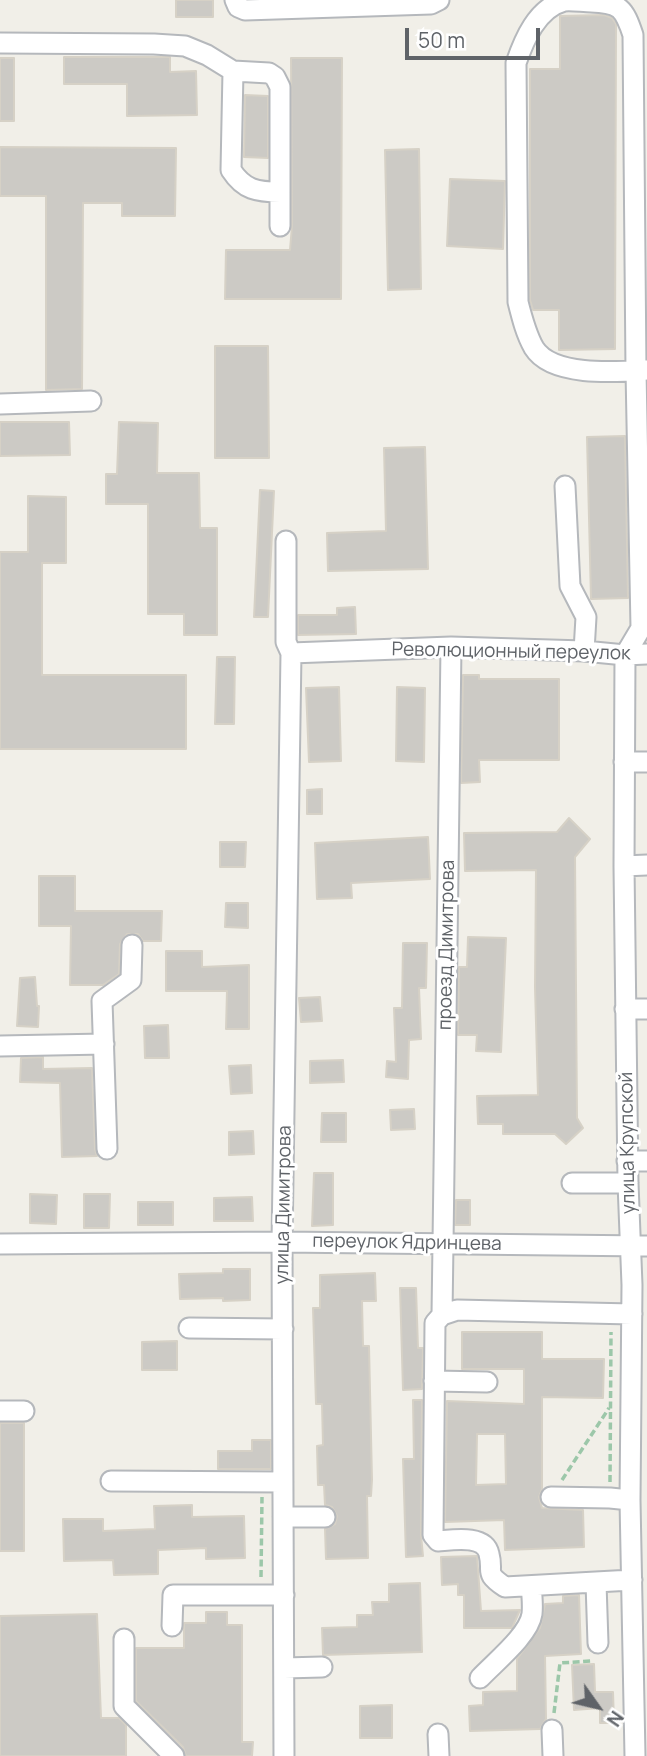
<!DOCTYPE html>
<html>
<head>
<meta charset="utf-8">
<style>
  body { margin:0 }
  #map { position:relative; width:647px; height:1756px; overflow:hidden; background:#f1efe8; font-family:Manrope,sans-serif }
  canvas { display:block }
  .north { position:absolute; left:563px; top:1672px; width:70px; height:70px; -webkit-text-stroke:5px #fff; paint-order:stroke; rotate:124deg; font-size:19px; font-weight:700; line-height:28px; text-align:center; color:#5f6368 }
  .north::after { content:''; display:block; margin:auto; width:24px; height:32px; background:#5f6368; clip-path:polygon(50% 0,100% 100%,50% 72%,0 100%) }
  .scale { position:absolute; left:405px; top:28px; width:135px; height:32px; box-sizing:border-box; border:4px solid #5f6368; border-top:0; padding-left:9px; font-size:21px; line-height:24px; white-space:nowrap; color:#5f6368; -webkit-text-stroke:5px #fff; paint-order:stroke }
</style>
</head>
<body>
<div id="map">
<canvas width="647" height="1756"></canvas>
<div class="north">N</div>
<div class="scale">50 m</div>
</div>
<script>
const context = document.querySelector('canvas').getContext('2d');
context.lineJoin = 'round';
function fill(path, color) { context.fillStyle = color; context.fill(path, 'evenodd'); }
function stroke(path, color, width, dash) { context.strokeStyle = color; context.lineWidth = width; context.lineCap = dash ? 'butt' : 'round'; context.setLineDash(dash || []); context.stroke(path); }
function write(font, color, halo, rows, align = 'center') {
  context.font = font + ' Manrope,sans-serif'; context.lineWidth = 6; context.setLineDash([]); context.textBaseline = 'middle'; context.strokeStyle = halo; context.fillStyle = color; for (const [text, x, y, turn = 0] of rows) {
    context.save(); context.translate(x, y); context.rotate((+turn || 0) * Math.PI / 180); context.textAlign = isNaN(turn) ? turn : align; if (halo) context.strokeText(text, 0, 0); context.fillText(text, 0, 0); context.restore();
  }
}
const building = new Path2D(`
  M176,0H213V17H176Z
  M604,15L612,18L616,24L615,349L559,350V310H533L530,300V69H560V16Z
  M64,57H170V72L196,71L197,115L127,116V84H64Z
  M0,58H14V121H0Z
  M291,58H342L341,299H225L226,250H290L292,226Z
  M245,95L268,96V158L244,157Z
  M0,147L176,148L175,216H122V203H83L82,389L46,390V196H0Z
  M419,149L421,289L388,290L385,150Z
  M450,179L505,181L503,249L447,246Z
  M215,346H268L269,458H215Z
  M0,422H69L70,455L0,456Z
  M119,422L158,423L157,473H199L200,528H217V635H184V614H148V504H106V474H117Z
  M625,436L628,598L591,599L587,437Z
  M425,447L428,569L328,571L327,533L386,531L384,448Z
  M260,490L274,491L268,617H254Z
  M28,496L66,497V563H42V675H186V749H0V552H28Z
  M355,607L356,634L298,635V615H337V608Z
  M217,657H235L234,724H215Z
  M463,675H479V679H559V760H479L480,782L461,783Z
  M339,687L341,761L309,762L306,688Z
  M397,687L425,688L424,762L396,761Z
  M322,789V814H307V790Z
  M569,818L590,839L575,857L577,1118L583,1128L566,1144L555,1134H503V1124H478L477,1096L538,1095L535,987L536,870L465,871L464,833L557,832Z
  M428,837L430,879L351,883L352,898L317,899L315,843Z
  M220,842H246L245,867H220Z
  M39,876H75V911H162L161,941H143L138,934H127L120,944L119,974L103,985H70L71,926H39Z
  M226,903H248V928L225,927Z
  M468,937L506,938L501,1052L476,1051L477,1035H458L459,967H467Z
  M403,943H427L426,988H419L421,1039L409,1040L408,1079L386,1077L387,1061L396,1062L394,1008H402Z
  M166,951H202V967L249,965V1029H226L227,991H166Z
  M35,977L37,1006H39L38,1027L17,1026L20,978Z
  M320,997L322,1021L301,1022L299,998Z
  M168,1025L169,1058H145L144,1026Z
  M43,1057V1069L92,1068L95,1149L97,1156L62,1157L60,1083L20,1082L21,1058Z
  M343,1060L344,1082L310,1083V1061Z
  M251,1065L252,1093L231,1094L229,1066Z
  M414,1109L415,1129L391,1130L390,1110Z
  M322,1113H346V1142H321Z
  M253,1131L254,1154L229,1155V1132Z
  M314,1173H333V1225L312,1226Z
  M30,1194L57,1195L56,1224L30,1223Z
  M84,1194H110L109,1228H84Z
  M252,1197L253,1221H214V1198Z
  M456,1200H470V1225H455Z
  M138,1202H173V1225H138Z
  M223,1269H250V1300L223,1301V1298L180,1299L179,1274L223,1273Z
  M375,1273L376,1301H362L363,1346H369L372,1480L371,1496H367L368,1558L326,1559L325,1529L335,1524L337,1516L332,1507L325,1505L324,1485H318L317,1446L323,1445L322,1404H316L313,1308H320V1275Z
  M400,1288H416L418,1348H423L422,1389L403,1390Z
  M462,1332H542V1359H604L603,1398L542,1397V1489L539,1497L542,1508L583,1510L584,1547L505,1550L504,1520L445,1522L447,1401L524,1404V1369H462ZM477,1434H505L506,1484L476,1485Z
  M177,1341V1370H142V1342Z
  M413,1400H422L421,1535L423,1556L406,1557L403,1459H414Z
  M0,1423H24V1551H0Z
  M252,1440H271V1469H218V1451H252Z
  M192,1505V1517L244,1516L245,1558L206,1559V1548L158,1550V1574L114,1575L113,1560L64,1561L63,1519H103V1531L155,1529L154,1506Z
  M477,1556L481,1611L520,1610L512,1628H464V1595H458V1584L442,1585L441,1557Z
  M420,1583L422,1652L323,1655L322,1628L357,1627V1615H373L372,1602H389V1584Z
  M579,1595L581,1654L545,1656L546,1719L540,1729L470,1731L469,1706L483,1705V1692L517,1691V1659L540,1628L545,1604L563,1603V1596Z
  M206,1612H227V1625H242V1742H253L252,1756H186L183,1747L136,1701V1648H184V1623H206Z
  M97,1614L101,1718H119L126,1725V1756H0V1616Z
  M594,1664L595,1692H613L614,1723H600V1708L574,1710L572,1665Z
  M392,1705V1738H360V1706Z`);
const path = new Path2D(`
  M562,1480L609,1408
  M610,1482L611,1332
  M261,1577L262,1497
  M554,1713L560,1663L592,1661`);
const minor = new Path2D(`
  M235,0L238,7L245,10L431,4L439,0
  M0,43L154,44L185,46L207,55L233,71L269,73L275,77L280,87V226
  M233,71L231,170C244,190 257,192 280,192
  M0,404L91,401
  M565,486L570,586L586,617L584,651
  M451,647L443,1243L442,1315L435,1323L433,1535L438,1541C452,1540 485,1534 489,1554C494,1573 483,1572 505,1587L632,1580
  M291,653L451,647L584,651L625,655L647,654
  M625,655L641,628L636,371L633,35C624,8 620,3 591,2C583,2 572,0 564,1C537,8 524,40 516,63L518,302C522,318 526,334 534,348C552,377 616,372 647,370
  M625,655L624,866L628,1183L632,1285L630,1500L635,1756
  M624,762H647
  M624,866L647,865
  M625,1009H647
  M0,1046L104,1044
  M107,1149L102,1001L131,980L132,945
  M627,1161H647
  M572,1183H628
  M0,1244L282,1242L647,1246
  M442,1315L457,1310L632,1314
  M189,1328L283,1329
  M434,1381L487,1382
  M0,1411H24
  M111,1481L283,1482
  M551,1497L610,1498L630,1500
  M283,1517H325
  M596,1583L598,1643
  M172,1626L173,1595H284
  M124,1639V1706L174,1756
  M284,1668L322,1667
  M480,1678C495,1662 529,1635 532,1614C533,1605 532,1595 531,1586
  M552,1730L553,1756
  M438,1734L439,1756
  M284,1756L282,1242L291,653L286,642V541`);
const streetNames = [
  ["Революционный переулок",511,652,1],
  ["проезд Димитрова",447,945,-89],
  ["улица Крупской",628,1143,-91],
  ["улица Димитрова",284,1205,-89],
  ["переулок Ядринцева",407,1243,1]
];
fill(building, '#cccac5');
stroke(building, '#d6d1c6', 2);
stroke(minor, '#b5b8bc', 23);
stroke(path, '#9cc7a9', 3.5, [7, 3.5]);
stroke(minor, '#fff', 19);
write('19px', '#5f6368', '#fff', streetNames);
</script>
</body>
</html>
